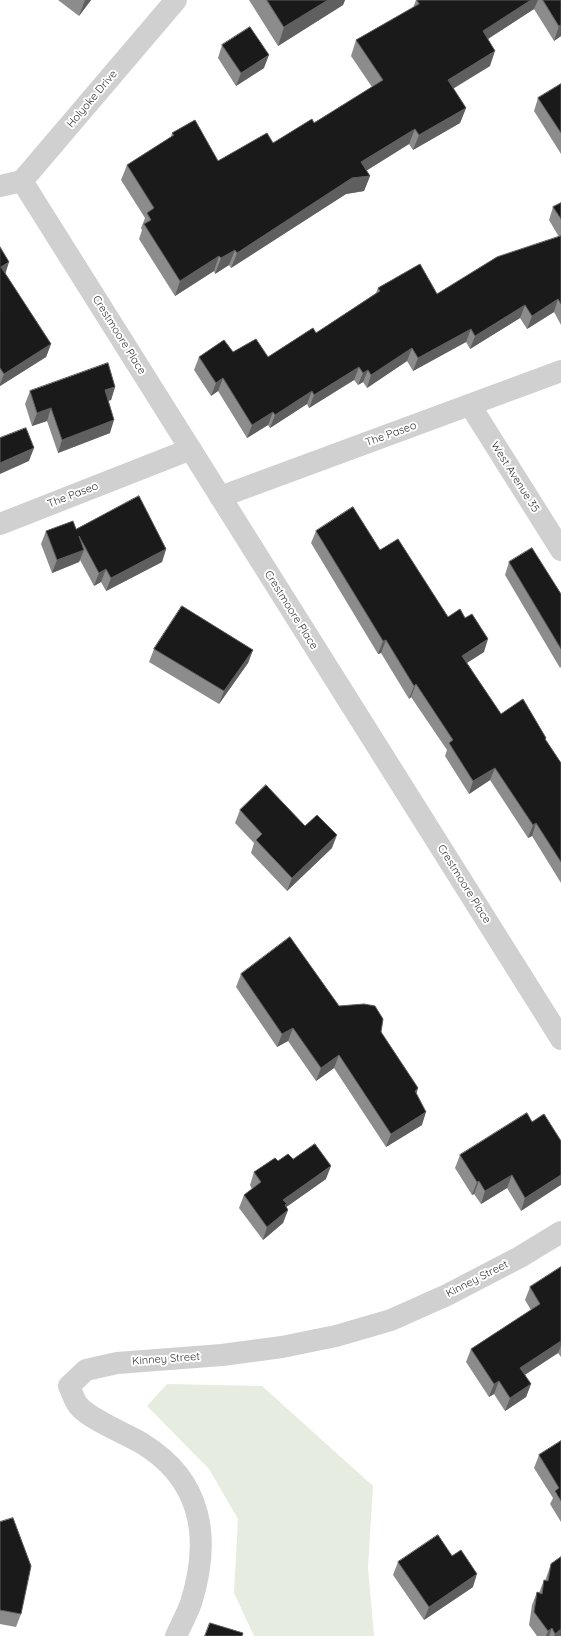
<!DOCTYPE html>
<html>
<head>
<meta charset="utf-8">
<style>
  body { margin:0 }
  canvas { display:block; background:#fff }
</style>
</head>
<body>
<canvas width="561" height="1636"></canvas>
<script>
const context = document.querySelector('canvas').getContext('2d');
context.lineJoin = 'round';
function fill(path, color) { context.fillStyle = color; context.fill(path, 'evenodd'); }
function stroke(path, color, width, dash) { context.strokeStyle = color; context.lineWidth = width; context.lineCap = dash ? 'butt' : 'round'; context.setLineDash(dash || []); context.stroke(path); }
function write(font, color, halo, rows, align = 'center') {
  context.font = font + ' Quicksand,sans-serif'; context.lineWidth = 4; context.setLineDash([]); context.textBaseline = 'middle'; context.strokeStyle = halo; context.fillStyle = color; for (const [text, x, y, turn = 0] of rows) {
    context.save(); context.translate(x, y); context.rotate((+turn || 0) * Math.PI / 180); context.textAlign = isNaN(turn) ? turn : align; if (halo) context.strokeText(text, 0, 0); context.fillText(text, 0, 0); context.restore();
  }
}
const green = new Path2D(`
  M167,1384L262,1386L373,1486L368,1568L374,1636H254L234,1593L238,1519L209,1469L147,1406Z`);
const minor = new Path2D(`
  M22,181L561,1039
  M0,186L22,181L176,0
  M470,405L561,550
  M220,497L561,371
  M0,524L191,449
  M176,1636C181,1625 187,1614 191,1603C211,1539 203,1481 143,1444C127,1434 88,1419 78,1405C74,1400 72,1392 69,1386L86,1370L117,1363L222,1355L282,1347L336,1336L391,1320L447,1295L520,1257L561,1232`);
const wall = new Path2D(`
  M58,0H91L79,16Z
  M249,0H345L343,5L278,46Z
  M416,0H561V36L554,41L534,9L488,39L490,66L453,89L466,108L460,123L413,150L409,144L366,171L370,176L364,191L346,194L231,268L229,265L215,274L214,271L175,296L139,239L142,230L141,228L145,218L121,180L127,165L171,137L172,133L218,161L273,143L314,123L372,87L351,56L356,40L413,8Z
  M222,45L264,68L236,86L218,58Z
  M561,84V154L534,111L538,98Z
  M561,203V325L554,312L527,329L520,318L470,349L466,342L413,371L407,361L367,388L363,382L358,385L354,380L309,408L307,404L270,428L268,425L247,438L218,391L211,396L194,370L199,357L233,352L268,357L316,333L376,293L378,288L437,294L559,237L549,220L553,207Z
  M0,247L5,273L51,344L46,357L0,386Z
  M115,387L111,400L108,401L110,433L58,453L47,421L32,426L25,404L30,391Z
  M76,529L166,549L162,562L106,591L101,582L94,586L80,560L79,562L52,573L41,544L46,531Z
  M316,531L380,550L448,617L484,652L467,663L501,714L546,740L561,763V883L532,836L528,838L490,780L469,794L445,756L447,750L411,697L409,699L381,653L378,654L311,543Z
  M509,562L561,594V667L560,668L505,575Z
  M154,649L253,650L248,663L219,704L149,662Z
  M240,810L305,826L332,848L287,891L251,853L254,843L235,823Z
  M241,974L339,1006L381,1032L418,1088L416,1094L422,1125L386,1147L334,1068L316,1081L288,1041L277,1047L236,987Z
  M532,1122L561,1141L521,1211L507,1188L481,1204L474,1194L472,1195L455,1168L460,1155Z
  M293,1159L326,1179L286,1207L288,1210L283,1223L263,1240L239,1208L244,1195L252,1189L250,1185L254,1172L278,1161Z
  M561,1267V1357L558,1353L525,1375L531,1384L526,1397L505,1411L494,1394L489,1397L466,1362L471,1349L531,1310L525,1300L530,1287Z
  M561,1441V1522L550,1504L553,1498L534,1468L539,1455Z
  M0,1522L21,1614L16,1627L0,1624Z
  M398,1562L473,1587L424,1620L393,1575Z
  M551,1564L561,1636H537L529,1625L532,1605L537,1592L539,1593L544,1580L545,1581Z`);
const shadedWall = new Path2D(`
  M85,0H91L79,16Z
  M328,0H345L343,5L278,46L284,27Z
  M531,0H538L534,9L477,46L483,31Z
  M561,25V36L554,41L559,26Z
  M495,51L490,66L442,95L448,80Z
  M269,55L264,68L236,86L241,73Z
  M466,108L460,123L413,150L419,135Z
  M415,129L409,144L356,177L361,162Z
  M370,176L364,191L346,194L231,268L237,253L352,178Z
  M235,250L229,265L215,274L221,258Z
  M219,256L214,271L175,296L180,281Z
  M9,262L5,275L1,267Z
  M558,299L554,312L527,329L532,316Z
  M525,305L520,318L470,349L475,336Z
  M471,329L466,342L413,371L418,358Z
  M51,344L46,357L0,386V384L4,374Z
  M412,348L407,361L367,388L371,375Z
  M359,367L354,380L309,408L314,395Z
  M368,370L363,382L358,385L363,373Z
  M223,378L218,391L211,396L216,383Z
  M115,387L111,400L101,403L105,390Z
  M312,391L307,404L270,428L275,415Z
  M51,408L47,421L32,426L37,413Z
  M273,412L268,425L247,438L252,425Z
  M114,420L110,433L58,453L62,440Z
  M34,448L29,461L0,474V463Z
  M166,549L162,562L106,591L111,578Z
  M84,550L79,562L52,573L57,560Z
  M106,569L101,582L94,586L99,573Z
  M488,639L484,652L457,669L462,656Z
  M386,640L381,653L378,654L383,641Z
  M253,650L248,663L219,704L224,691Z
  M416,684L411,697L409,699L414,686Z
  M495,768L490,780L469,794L473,781Z
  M536,823L532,836L528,838L533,825Z
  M337,835L332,848L287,891L292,878Z
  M293,1028L288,1041L277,1047L282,1034Z
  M339,1055L334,1068L316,1081L321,1068Z
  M418,1088L414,1101L415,1091Z
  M426,1112L422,1125L386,1147L391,1134Z
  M331,1166L326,1179L285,1208L288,1210L283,1223L263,1240L267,1227L283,1200Z
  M512,1175L507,1188L481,1204L485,1191Z
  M561,1175V1185L521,1211L525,1198Z
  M479,1181L474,1194L472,1195L477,1182Z
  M561,1341V1346L558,1353L515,1381L520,1368Z
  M499,1381L494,1394L489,1397L494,1384Z
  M531,1384L526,1397L505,1411L510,1398Z
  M477,1574L473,1587L424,1620L429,1607Z
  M552,1628L549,1636H546L548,1631Z
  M561,1629V1636H554L555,1634Z`);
const building = new Path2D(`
  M267,0H328L284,27Z
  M417,0H531L483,31L495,51L448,80L466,108L419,135L415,129L361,162L370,176L352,178L237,253L235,250L221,258L219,256L180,281L144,224L151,220L147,213L154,208L127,165L174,135L172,133L195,120L218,161L267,133L273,143L312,119L314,123L383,80L356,40L419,4Z
  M543,0H561V25L559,26Z
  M250,27L269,55L241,73L222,45Z
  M561,84V133L538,98Z
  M561,203V219L553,207Z
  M561,236V304L558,299L532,316L525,305L475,336L471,329L418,358L412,348L371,375L368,370L363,373L359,367L314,395L312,391L275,415L273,412L252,425L223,378L216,383L199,357L224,340L233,352L256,339L268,357L313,328L316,333L380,291L378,288L420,264L437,294L497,257Z
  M0,247L9,262L1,267L51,344L4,374L0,368Z
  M108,363L115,387L105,390L114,420L62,440L51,408L37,413L30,391Z
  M26,428L34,448L0,463V438Z
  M139,496L166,549L111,578L106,569L99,573L79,536L84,550L57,560L46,531L73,521L76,529Z
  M353,507L380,550L398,539L448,617L460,609L465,618L472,614L488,639L462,656L501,714L523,699L546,738L545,739L561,763V862L536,823L533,825L495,768L473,781L449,743L453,740L416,684L414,686L386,640L383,641L316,531Z
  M532,548L561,594V649L509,562Z
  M182,606L253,650L224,691L154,649Z
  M266,785L305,826L317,815L337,835L292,878L256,840L262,834L240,810Z
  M290,937L339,1006L364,1004L375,1006L383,1019L381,1032L418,1088L415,1091L426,1112L391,1134L339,1055L321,1068L293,1028L282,1034L241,974Z
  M527,1113L532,1122L544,1114L561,1141V1175L525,1198L512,1175L485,1191L479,1181L477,1182L460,1155Z
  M315,1144L331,1166L283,1200L287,1204L285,1205L288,1210L267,1227L244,1195L261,1182L254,1172L275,1158L278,1161L288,1154L293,1159Z
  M561,1267V1341L520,1368L531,1384L510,1398L499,1381L494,1384L471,1349L540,1304L530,1287Z
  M561,1441V1501L555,1491L559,1488L539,1455Z
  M13,1518L31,1566L21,1614L0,1610V1522Z
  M438,1535L452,1556L461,1550L477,1574L429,1607L398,1562Z
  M561,1557V1629L555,1634L552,1628L548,1631L534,1612L537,1592L542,1594L544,1580L548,1581L551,1564Z
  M210,1623L243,1633L242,1636H205Z`);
const streetNames = [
  ["Holyoke Drive",92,99,-50],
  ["Crestmoore Place",119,335,58],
  ["The Paseo",391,434,-20],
  ["West Avenue 35",515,477,58],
  ["The Paseo",73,495,-21],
  ["Crestmoore Place",291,610,58],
  ["Crestmoore Place",464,884,58],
  ["Kinney Street",477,1279,-27],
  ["Kinney Street",166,1359,-4]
];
fill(green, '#e6ecdf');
stroke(minor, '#d0d0d0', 22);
fill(wall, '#8c8c8c');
fill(shadedWall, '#5f5f5f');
fill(building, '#1a1a1a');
stroke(building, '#5f5f5f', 1);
write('11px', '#333', '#fff', streetNames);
</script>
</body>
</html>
